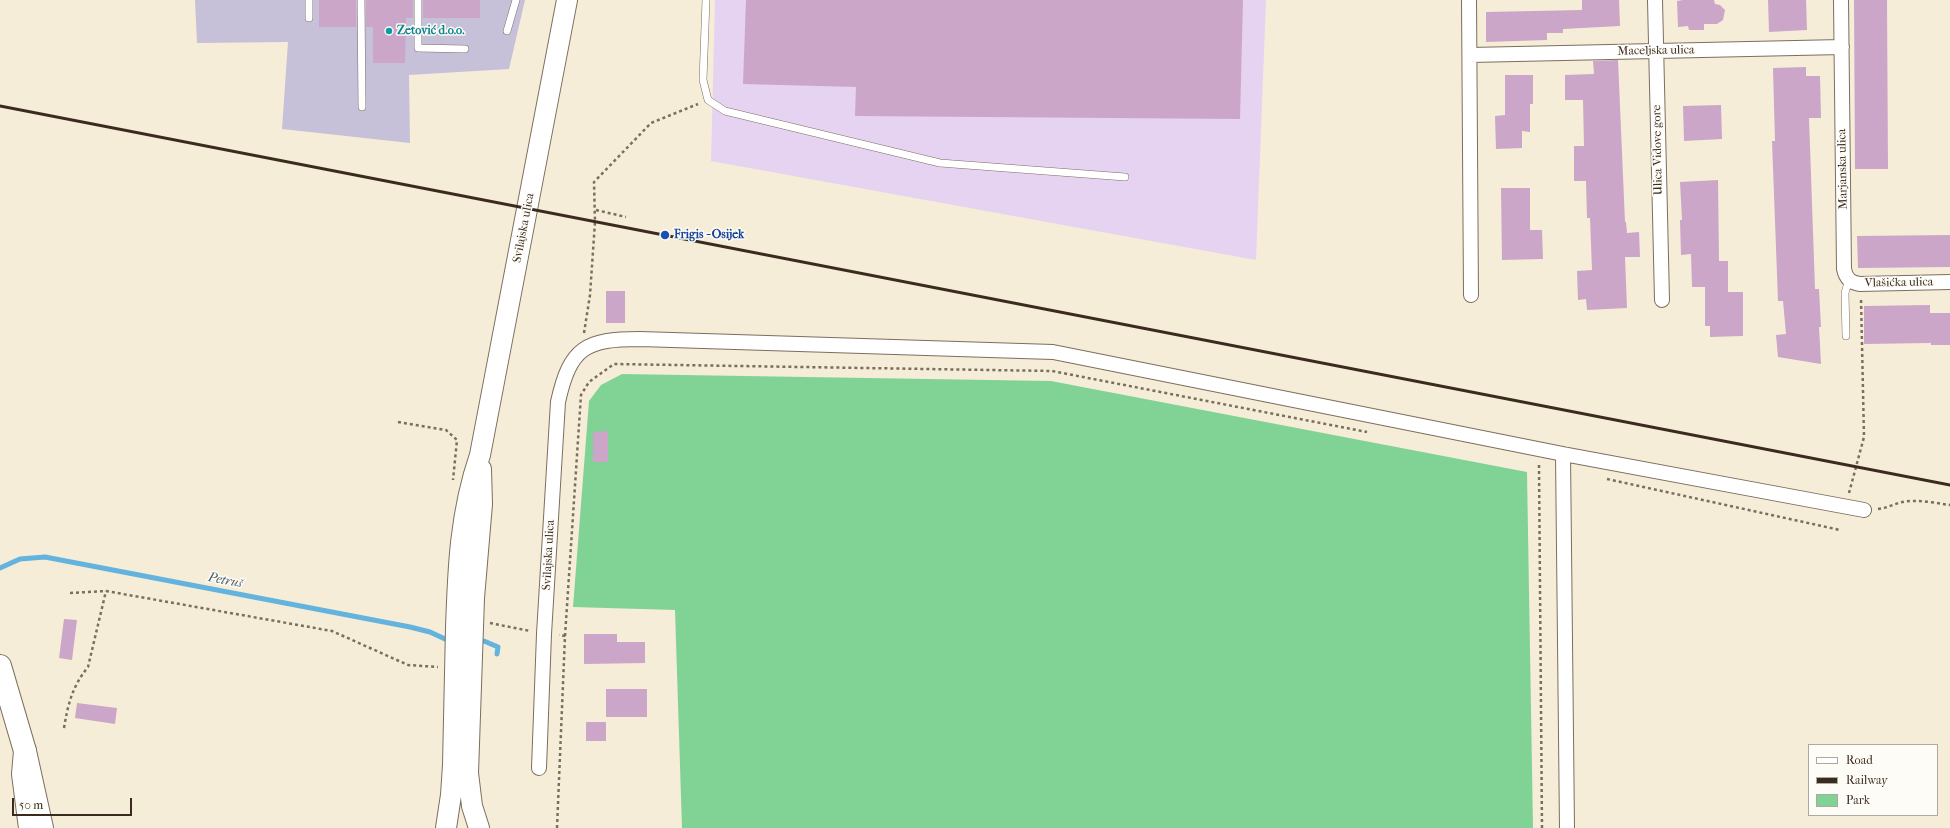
<!DOCTYPE html>
<html>
<head>
<meta charset="utf-8">
<style>
  body { margin:0 }
  #map { position:relative; width:1950px; height:828px; overflow:hidden; background:#f5edd8; font-family:"IM FELL French Canon",serif }
  canvas { display:block }
  .legend { position:absolute; left:1808px; top:744px; width:130px; height:72px; box-sizing:border-box; background:#fdfcf7; border:1px solid #afa8a0; margin:0; padding:5px 7px; list-style:none; font-size:12px; color:#3b2a1e }
  .legend li { display:flex; align-items:center; gap:8px; height:20px }
  .legend b { width:20px; border:1px solid #afa8a0 }
  .scale { position:absolute; left:12px; top:798px; width:120px; height:18px; box-sizing:border-box; border:2px solid #3b2a1e; border-top:0; padding-left:5px; font-size:12px; line-height:14px; white-space:nowrap; color:#3b2a1e; -webkit-text-stroke:3px #fdfcf7; paint-order:stroke }
</style>
</head>
<body>
<div id="map">
<canvas width="1950" height="828"></canvas>
<ul class="legend">
<li><b style="height:5px;background:#fff"></b>Road</li>
<li><b style="height:5px;background:#3b2a1e"></b>Railway</li>
<li><b style="height:11px;background:#81d395"></b>Park</li>
</ul>
<div class="scale">50 m</div>
</div>
<script>
const context = document.querySelector('canvas').getContext('2d');
context.lineJoin = 'round';
function fill(path, color) { context.fillStyle = color; context.fill(path, 'evenodd'); }
function stroke(path, color, width, dash) { context.strokeStyle = color; context.lineWidth = width; context.lineCap = dash ? 'butt' : 'round'; context.setLineDash(dash || []); context.stroke(path); }
function write(font, color, halo, rows, align = 'center') {
  context.font = font + ' "IM FELL French Canon",serif'; context.lineWidth = 3; context.setLineDash([]); context.textBaseline = 'middle'; context.strokeStyle = halo; context.fillStyle = color; for (const [text, x, y, turn = 0] of rows) {
    context.save(); context.translate(x, y); context.rotate((+turn || 0) * Math.PI / 180); context.textAlign = isNaN(turn) ? turn : align; if (halo) context.strokeText(text, 0, 0); context.fillText(text, 0, 0); context.restore();
  }
}
const built = new Path2D(`
  M715,0H1266L1256,260L711,161Z`);
const industrial = new Path2D(`
  M195,0H525L509,69L409,75L410,143L282,129L288,42L197,43Z`);
const green = new Path2D(`
  M622,374L1051,381L1527,472L1533,828H682L675,610L573,607L589,401L601,385Z`);
const stream = new Path2D(`
  M0,568L20,559L45,557L410,627L430,632L445,639
  M484,641L498,647L497,654`);
const building = new Path2D(`
  M319,0H356V27H319Z
  M366,0H413V18H406L405,63H373V27H366Z
  M423,0H480V18H423Z
  M746,0H1243L1240,119L855,116L856,87L743,84Z
  M1582,0H1619L1620,26L1563,29V33H1547V40L1486,42V12L1582,10Z
  M1683,0H1714L1715,4L1720,5L1725,10L1723,20L1717,24H1704V30H1689L1688,26L1678,27L1677,1Z
  M1768,0H1806L1807,30L1769,32Z
  M1854,0H1887L1888,169H1855Z
  M1618,60L1625,222H1626L1627,233L1639,232L1640,257H1625L1627,308L1587,310L1586,299L1578,300L1577,271L1592,270L1590,218H1587L1586,181H1574V146H1584L1583,100H1565V75L1594,74L1593,61Z
  M1806,67V76H1820L1821,118H1809L1815,289H1819L1821,327H1819L1821,364L1778,357L1776,335L1786,334L1783,301H1778L1772,141H1775L1773,68Z
  M1505,75H1533V104H1530V132L1522,131V148L1496,149L1495,116L1505,115Z
  M1721,105L1722,139L1684,141L1683,106Z
  M1718,180L1719,261H1728V292H1743V336L1710,337V326H1705V287H1692L1691,254L1681,255L1680,220H1682L1680,182Z
  M1501,188H1530V230H1542L1543,259L1502,260Z
  M1950,235V267L1858,268L1857,236Z
  M606,291H625V323H606Z
  M1930,305V313H1950V345H1931V343L1864,344V306Z
  M608,431V462H593V432Z
  M64,619L77,620L72,660L59,658Z
  M584,634H617V642H645V663L584,664Z
  M606,689H647V717H606Z
  M77,703L117,708L115,724L75,718Z
  M586,722H606V741H586Z`);
const path = new Path2D(`
  M596,210L626,217
  M584,333L590,295L595,222L594,182L651,123L698,104
  M398,422L446,430L457,440L453,480
  M1539,465L1542,828
  M1607,479L1840,530
  M1849,493L1864,437L1861,298
  M1878,509C1887,508 1894,504 1902,502C1918,499 1935,503 1950,505
  M70,593L106,591L332,631L408,665L438,667
  M490,623L530,631
  M565,636L581,395L589,382L614,364L1052,371L1367,432
  M64,728C68,704 72,687 88,667L106,591
  M557,828L565,636L559,635`);
const service = new Path2D(`
  M361,0L362,107
  M418,0V48L465,49
  M706,0L703,80L708,100L725,111L940,163L1125,177
  M309,18V0
  M507,31L516,0
  M1846,336L1845,293L1849,279`);
const minor = new Path2D(`
  M1469,0L1471,295
  M1655,0L1662,300
  M1841,0L1844,269C1846,279 1851,283 1860,284L1950,282
  M1470,55L1842,47
  M1563,454L1567,828
  M539,768L544,634L558,402C570,347 586,339 640,339L1053,352L1563,454L1864,510`);
const secondary = new Path2D(`
  M446,828L451,795L453,765C454,720 455,674 456,628C458,568 460,513 480,455L567,0
  M479,828L472,806L468,773L474,598L482,504L481,469`);
const primary = new Path2D(`
  M0,666L25,751L42,828`);
const trunk = new Path2D(`
  M25,751L23,774L30,828`);
const rail = new Path2D(`
  M0,106L1950,485`);
const markers = [
  [389,31,4,"#0f9aa8"],
  [665,235,5,"#1a4fb4"]
];
const cultureNames = [
  ["Zetović d.o.o.",397,31]
];
const streetNames = [
  ["Maceljska ulica",1656,51,-1],
  ["Ulica Vidove gore",1658,150,-91],
  ["Marjanska ulica",1843,169,-91],
  ["Svilajska ulica",524,228,-79],
  ["Vlašićka ulica",1899,283,-1],
  ["Svilajska ulica",549,555,-87]
];
const transitNames = [
  ["Frigis - Osijek",674,235]
];
const waterNames = [
  ["Petruš",225,581,11]
];
fill(built, '#e5d3f1');
fill(industrial, '#c7c0d9');
fill(green, '#81d395');
stroke(stream, '#63b3de', 5);
fill(building, '#cba6c8');
stroke(service, '#7c6e5f', 8);
stroke(minor, '#7c6e5f', 16);
stroke(secondary, '#7c6e5f', 22);
stroke(primary, '#7c6e5f', 24);
stroke(trunk, '#7c6e5f', 24);
stroke(path, '#7c6e5f', 2.5, [3, 3]);
stroke(service, '#fff', 7);
stroke(minor, '#fff', 14);
stroke(secondary, '#fff', 20);
stroke(primary, '#fff', 22);
stroke(trunk, '#fff', 22);
stroke(rail, '#3b2a1e', 3);
for (const [x, y, r, color] of markers) { const dot = new Path2D(); dot.arc(x, y, r, 0, 2 * Math.PI); context.fillStyle = color; context.fill(dot); stroke(dot, '#fdfcf7', 1.5); }
write('bold 12px', '#0d838f', '#fdfcf7', cultureNames, 'left');
write('12px', '#3b2a1e', '#fdfcf7', streetNames);
write('bold 12px', '#164399', '#fdfcf7', transitNames, 'left');
write('italic 13px', '#495a61', '#fdfcf7', waterNames);
</script>
</body>
</html>
